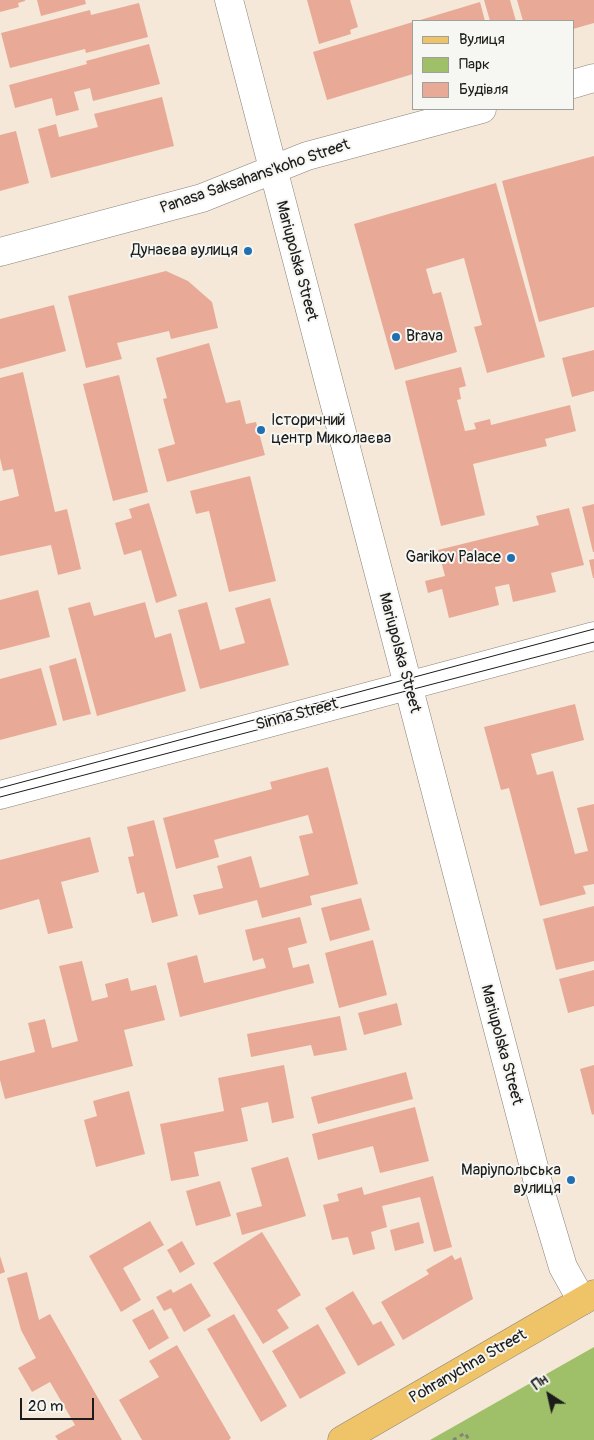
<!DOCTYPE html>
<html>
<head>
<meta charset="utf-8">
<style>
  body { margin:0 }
  #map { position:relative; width:594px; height:1440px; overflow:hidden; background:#f5e8d8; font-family:Pangolin,sans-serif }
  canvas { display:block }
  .legend { position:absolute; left:412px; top:20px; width:162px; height:90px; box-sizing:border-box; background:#f6f6f2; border:1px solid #9f9f9c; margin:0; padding:6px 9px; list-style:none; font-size:15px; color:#1c1c1c }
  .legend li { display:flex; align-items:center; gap:10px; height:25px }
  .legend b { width:25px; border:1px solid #9f9f9c }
  .north { position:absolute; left:524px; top:1370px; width:50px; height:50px; -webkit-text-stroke:4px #f6f6f2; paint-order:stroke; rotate:325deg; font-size:14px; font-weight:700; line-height:20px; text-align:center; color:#1c1c1c }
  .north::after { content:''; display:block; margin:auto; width:18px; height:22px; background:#1c1c1c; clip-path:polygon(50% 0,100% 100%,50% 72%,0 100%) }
  .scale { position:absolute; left:20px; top:1398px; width:74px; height:22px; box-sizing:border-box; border:2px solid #1c1c1c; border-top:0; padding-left:6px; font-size:15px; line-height:18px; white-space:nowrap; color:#1c1c1c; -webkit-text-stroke:4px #f6f6f2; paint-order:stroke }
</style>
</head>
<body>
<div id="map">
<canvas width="594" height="1440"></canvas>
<ul class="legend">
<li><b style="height:6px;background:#efc469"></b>Вулиця</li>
<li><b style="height:14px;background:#9fc068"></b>Парк</li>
<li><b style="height:14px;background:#e8aa96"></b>Будівля</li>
</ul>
<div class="north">Пн</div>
<div class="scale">20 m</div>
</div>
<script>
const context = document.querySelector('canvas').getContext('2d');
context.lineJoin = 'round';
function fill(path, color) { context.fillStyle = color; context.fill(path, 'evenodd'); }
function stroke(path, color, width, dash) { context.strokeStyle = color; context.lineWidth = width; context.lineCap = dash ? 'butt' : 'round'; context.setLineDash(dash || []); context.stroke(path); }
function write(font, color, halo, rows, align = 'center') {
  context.font = font + ' Pangolin,sans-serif'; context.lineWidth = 4; context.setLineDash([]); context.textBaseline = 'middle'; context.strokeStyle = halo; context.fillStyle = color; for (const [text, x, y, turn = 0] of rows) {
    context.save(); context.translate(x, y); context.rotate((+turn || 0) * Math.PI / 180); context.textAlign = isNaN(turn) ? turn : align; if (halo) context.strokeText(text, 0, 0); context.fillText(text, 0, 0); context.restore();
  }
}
const green = new Path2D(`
  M594,1347V1440H430Z`);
const building = new Path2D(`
  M0,0H25V1L18,3L19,7L0,12Z
  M37,0H85L86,4L41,16Z
  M307,0H350L358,27L350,30L351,34L319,44Z
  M484,0H510L516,21H490Z
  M517,0H594V23L573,29V21H523Z
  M480,2L485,21H417Z
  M139,3L148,37L86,53L85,49L10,68L1,33L90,10L91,15Z
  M413,22V74L327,100L313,52Z
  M149,44L160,84L93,101L90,88L74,92L79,110L56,116L52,98L15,108L9,85L87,64L86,61Z
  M162,97L174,146L51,178L38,129L56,124L59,137L98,127L94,114Z
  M16,131L29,183L0,191V135Z
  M594,156V307L539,322L502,181Z
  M496,183L545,357L487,373L474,327L482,325L464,258L426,269L433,294L441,292L457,352L395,370L354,224Z
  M166,271L188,281L212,302L218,328L171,339L169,331L117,343L122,359L86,368L68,296Z
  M54,305L66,351L0,369V319Z
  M209,343L226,403L240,400L246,424L256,422L265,455L167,482L158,449L175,444L163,399L167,398L156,358Z
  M594,350V391L572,397L562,358Z
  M461,367L466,386L459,388L461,399L457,400L465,431L476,429L474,423L490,419L491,425L570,405L576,431L545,439L547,446L473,464L485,515L441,526L405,381Z
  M23,372L55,512L67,509L81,569L58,575L51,545L0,556V501L19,496L13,469L3,471L0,458V378Z
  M119,375L148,492L113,501L83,384Z
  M250,476L276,581L229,592L209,511L196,514L190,491Z
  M149,503L177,596L156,603L141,550L124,555L115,523L132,518L129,509Z
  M594,504V552H593L582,507Z
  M569,508L584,565L551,573L556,592L513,602L509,584L495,587L499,605L449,618L442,589L428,593L425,581L445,576L438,550L539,525L536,516Z
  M594,559V578H593L589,560Z
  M38,590L50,637L0,650V600Z
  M270,598L289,665L200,689L178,610L207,602L220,650L245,643L235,608Z
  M90,602L94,616L145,602L155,638L171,633L186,691L97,716L68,608Z
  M76,658L91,714L63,721L49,666Z
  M41,668L57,725L0,740V679Z
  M575,704L584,740L531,754L537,775L553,771L575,854L588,851L577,808L594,804V884L583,886L586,894L540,906L509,788L501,790L484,727Z
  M328,767L358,884L310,896L312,905L262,918L257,900L199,915L193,895L223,888L217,866L251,856L260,888L309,875L299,836L313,833L308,815L214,840L219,857L176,869L163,818L272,789L270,782Z
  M154,820L178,916L152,923L144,892L137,894L128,857L134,856L127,827Z
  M90,837L99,872L61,882L73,928L48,934L39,899L0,910V860Z
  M361,898L370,930L330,941L321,908Z
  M594,906V961L556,970L543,919Z
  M300,917L307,943L288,948L293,968L309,964L314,983L180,1017L167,963L197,955L204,983L266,968L263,958L253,961L245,930Z
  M373,940L387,995L339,1008L325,953Z
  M82,961L92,1001L108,997L105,984L128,978L131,991L156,985L165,1020L124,1030L133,1066L5,1099L0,1080V1061L35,1052L28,1023L45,1019L52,1048L78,1041L59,966Z
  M594,970V1006L568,1013L559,979Z
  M397,1003L402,1025L364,1035L358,1013Z
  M340,1016L347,1050L314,1056L311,1045L251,1057L247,1034Z
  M284,1065L294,1118L272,1123L268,1102L241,1108L248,1141L194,1152L199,1176L171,1181L160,1124L224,1111L218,1078Z
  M594,1065V1114L592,1115L580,1069Z
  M406,1072L413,1099L318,1124L311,1097Z
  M129,1091L145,1154L96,1167L84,1120L97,1116L93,1101Z
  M415,1107L429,1161L380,1173L373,1146L318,1160L312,1134Z
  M288,1157L306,1216L242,1235L236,1213L262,1206L251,1168Z
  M433,1176L452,1247L434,1252L420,1197L382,1206L387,1227L371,1232L375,1249L353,1255L348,1237L332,1240L323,1205L339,1201L337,1194L362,1187L364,1195Z
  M220,1181L231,1216L196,1226L186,1191Z
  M150,1221L164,1245L123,1268L141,1300L121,1312L89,1256Z
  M419,1222L424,1243L395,1251L390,1230Z
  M262,1232L301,1295L277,1310L289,1328L263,1344L213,1263Z
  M182,1241L195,1264L180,1273L167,1250Z
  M452,1255L455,1260L461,1257L473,1299L403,1340L381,1302L429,1274L426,1270Z
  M0,1256L5,1272L0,1274Z
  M27,1272L39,1320L50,1314L122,1440H58L55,1436L75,1425L50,1382L32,1392L18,1368L36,1358L21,1330L7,1278Z
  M191,1283L211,1316L184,1332L171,1308L164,1311L156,1297L171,1289L173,1293Z
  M353,1291L373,1325L381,1321L395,1345L358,1366L325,1308Z
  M153,1309L169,1338L149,1350L132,1320Z
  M234,1314L287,1406L261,1422L207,1329Z
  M318,1324L346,1373L300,1399L272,1351Z
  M177,1345L231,1438L229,1440H142L119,1400L159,1377L149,1361Z`);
const path = new Path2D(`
  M453,1440L465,1433L469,1440`);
const minor = new Path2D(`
  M229,0L540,1190L563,1267L582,1301
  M573,84L594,78
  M0,252L202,198L307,156L482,109
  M0,795L594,636`);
const major = new Path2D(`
  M342,1440L594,1294`);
const tram = new Path2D(`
  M0,788L594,629
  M0,797L594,642`);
const markers = [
  [248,251,5,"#1f6fb2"],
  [396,337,5,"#1f6fb2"],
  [261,430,5,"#1f6fb2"],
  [511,558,5,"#1f6fb2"],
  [571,1180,5,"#1f6fb2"]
];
const streetNames = [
  ["Panasa Saksahans'koho Street",255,177,-19],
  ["Mariupolska Street",296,261,75],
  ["Mariupolska Street",399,653,75],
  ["Sinna Street",297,715,-15],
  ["Mariupolska Street",501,1045,75],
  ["Pohranychna Street",468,1367,-30]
];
const poiNames = [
  ["Дунаєва вулиця",238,251],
  ["Brava",406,337,"left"],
  ["Історичний",271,421,"left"],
  ["центр Миколаєва",271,439,"left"],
  ["Garikov Palace",501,558],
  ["Маріупольська",561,1171],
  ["вулиця",561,1189]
];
fill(green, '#9fc068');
fill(building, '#e8aa96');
stroke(minor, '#88827a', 29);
stroke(major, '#88827a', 29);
stroke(path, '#88827a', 3, [4, 4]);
stroke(minor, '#fff', 28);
stroke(major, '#efc469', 28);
stroke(tram, '#1c1c1c', 1);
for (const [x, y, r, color] of markers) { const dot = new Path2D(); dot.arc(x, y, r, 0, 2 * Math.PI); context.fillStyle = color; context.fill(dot); stroke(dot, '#f6f6f2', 2); }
write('16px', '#1c1c1c', '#f6f6f2', streetNames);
write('16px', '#1c1c1c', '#f6f6f2', poiNames, 'right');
</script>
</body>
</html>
